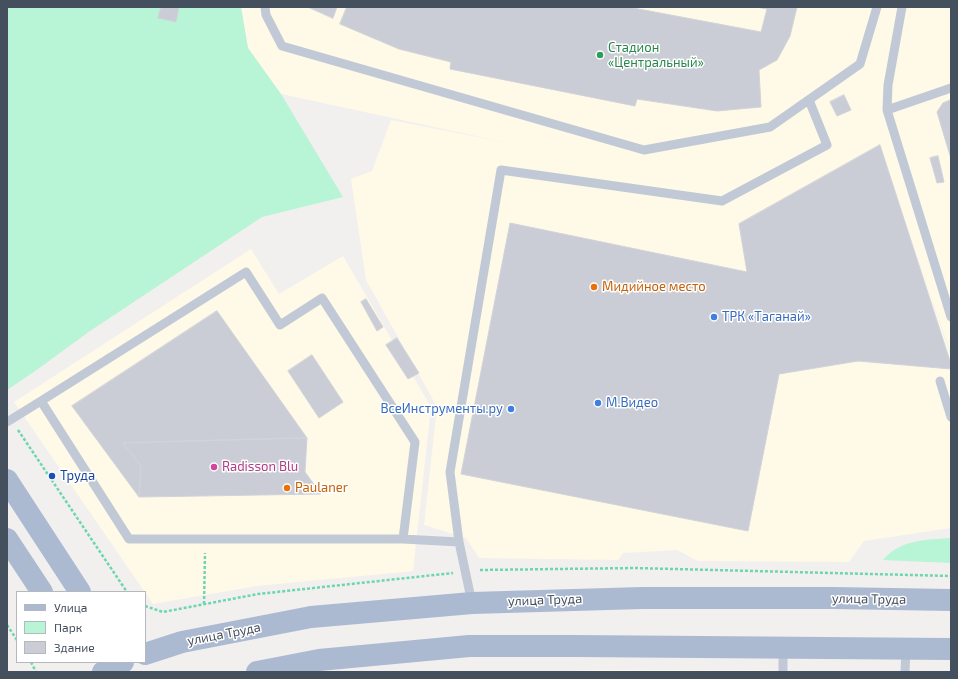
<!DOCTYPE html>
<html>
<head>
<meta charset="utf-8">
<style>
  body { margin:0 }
  #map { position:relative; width:958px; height:679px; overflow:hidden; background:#f2efef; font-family:"Exo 2",sans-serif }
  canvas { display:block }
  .frame { position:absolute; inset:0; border:8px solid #45505f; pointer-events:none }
  .legend { position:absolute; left:16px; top:591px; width:130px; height:72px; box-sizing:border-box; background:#fff; border:1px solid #b5b9bf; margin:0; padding:5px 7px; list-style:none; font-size:12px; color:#45505f }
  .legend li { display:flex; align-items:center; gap:8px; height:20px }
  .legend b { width:20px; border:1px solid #b5b9bf }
</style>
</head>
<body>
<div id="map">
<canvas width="958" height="679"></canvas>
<div class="frame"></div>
<ul class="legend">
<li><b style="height:5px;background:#abbad1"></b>Улица</li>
<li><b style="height:11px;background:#b8f4d6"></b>Парк</li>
<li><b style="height:11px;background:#cacdd5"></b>Здание</li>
</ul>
</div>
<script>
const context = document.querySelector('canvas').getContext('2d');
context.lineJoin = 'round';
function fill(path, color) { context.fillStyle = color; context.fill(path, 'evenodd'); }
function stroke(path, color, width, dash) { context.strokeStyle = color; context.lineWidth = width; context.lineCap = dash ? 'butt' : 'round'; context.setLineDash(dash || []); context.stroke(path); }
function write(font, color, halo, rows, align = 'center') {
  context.font = font + ' "Exo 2",sans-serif'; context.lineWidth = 3; context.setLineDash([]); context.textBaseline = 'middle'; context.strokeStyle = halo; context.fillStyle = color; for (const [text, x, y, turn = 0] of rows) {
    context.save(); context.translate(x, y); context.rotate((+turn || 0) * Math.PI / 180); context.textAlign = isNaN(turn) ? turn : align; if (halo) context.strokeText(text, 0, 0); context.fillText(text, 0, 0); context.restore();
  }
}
const commercial = new Path2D(`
  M241,7H951V354L913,243L951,357V528L864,541L849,562L698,561L677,550L623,553L618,560L479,558L466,538L424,525L437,407L366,280L351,179L372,171L391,120L513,144L281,94L248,48Z
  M251,249L279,294L343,256L431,407L413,571L257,586L153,604L14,402Z
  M597,670L886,671L951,672H527Z`);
const green = new Path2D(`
  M7,7H241L248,48L281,94L343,197L262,217L90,331L38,369L7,390Z
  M951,538V563L883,560C901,539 926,540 951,538Z`);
const building = new Path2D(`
  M161,7H179L176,22L158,18Z
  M308,7H337L333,18Z
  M347,7H628L761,32L767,9L756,7H797L790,36L777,60L759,70L761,107L717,111L637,99L635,106L450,69L451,62L399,49L340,24Z
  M844,95L851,110L837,116L830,102Z
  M951,100V159L937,112L943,103Z
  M880,145L951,364V369L858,361L779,374L748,531L461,474L510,223L747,272L739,224Z
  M938,156L944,182L937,183L930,158Z
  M366,299L383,327L377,331L361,302Z
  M217,311L307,438L123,443L141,466L139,497L72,406Z
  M397,338L419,373L408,379L386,345Z
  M312,355L343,402L319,418L288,371Z
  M307,438L305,472L321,494L139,497L141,466L123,443Z`);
const path = new Path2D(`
  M18,430L127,592
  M480,570L635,568L951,576
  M204,604L205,553
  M145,606L163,612L258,594L453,573
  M7,625L17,640
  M31,662L36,672`);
const service = new Path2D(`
  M265,7L266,15L282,46L644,150L770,127L860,64L877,7
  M902,7L888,85L887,110L951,317
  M887,110L951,88
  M940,381L951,417
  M41,401L246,272L280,325L322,298L415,442L403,539
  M7,422L41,401L129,539H403L459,542L472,603
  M459,542L450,472L501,170L722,201L827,145L809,100
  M783,648V672
  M905,672L906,649`);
const primary = new Path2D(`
  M7,480L80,592
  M7,539L42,592
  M145,654L182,642L311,617L472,603L642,598H833L951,600
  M103,672L123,662
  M257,672L319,660L469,646H576L951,649`);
const markers = [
  [600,55,4,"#2e9e5b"],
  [594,287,4,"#e8710a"],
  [714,317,4,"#3f7fe0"],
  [598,403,4,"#3f7fe0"],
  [511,409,4,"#3f7fe0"],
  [214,467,4,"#d1479c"],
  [52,476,4,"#1a4fb4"],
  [287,488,4,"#e8710a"]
];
const leisureNames = [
  ["Стадион",608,48],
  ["«Центральный»",608,63]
];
const foodNames = [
  ["Мидийное место",602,287],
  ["Paulaner",295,488]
];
const shopNames = [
  ["ТРК «Таганай»",722,317],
  ["М.Видео",606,403],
  ["ВсеИнструменты.ру",503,409,"right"]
];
const hotelNames = [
  ["Radisson Blu",222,467]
];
const transitNames = [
  ["Труда",60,476]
];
const streetNames = [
  ["улица Труда",869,599,1],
  ["улица Труда",545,600,-2],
  ["улица Труда",224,634,-11]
];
fill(commercial, '#fefae7');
fill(green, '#b8f4d6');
fill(building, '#cacdd5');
stroke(building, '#d2d4db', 1);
stroke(path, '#6cd7ae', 2.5, [3, 2]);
stroke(service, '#c1c9d6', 9);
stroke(primary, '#abbad1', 22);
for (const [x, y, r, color] of markers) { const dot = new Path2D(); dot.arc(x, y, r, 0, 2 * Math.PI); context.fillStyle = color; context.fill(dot); stroke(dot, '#fff', 1.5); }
write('13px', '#27864d', '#fff', leisureNames, 'left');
write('13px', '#c56008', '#fff', foodNames, 'left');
write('13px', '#366cbe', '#fff', shopNames, 'left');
write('13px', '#b23c85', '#fff', hotelNames, 'left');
write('13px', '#164399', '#fff', transitNames, 'left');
write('13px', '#45505f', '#fff', streetNames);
</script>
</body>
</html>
